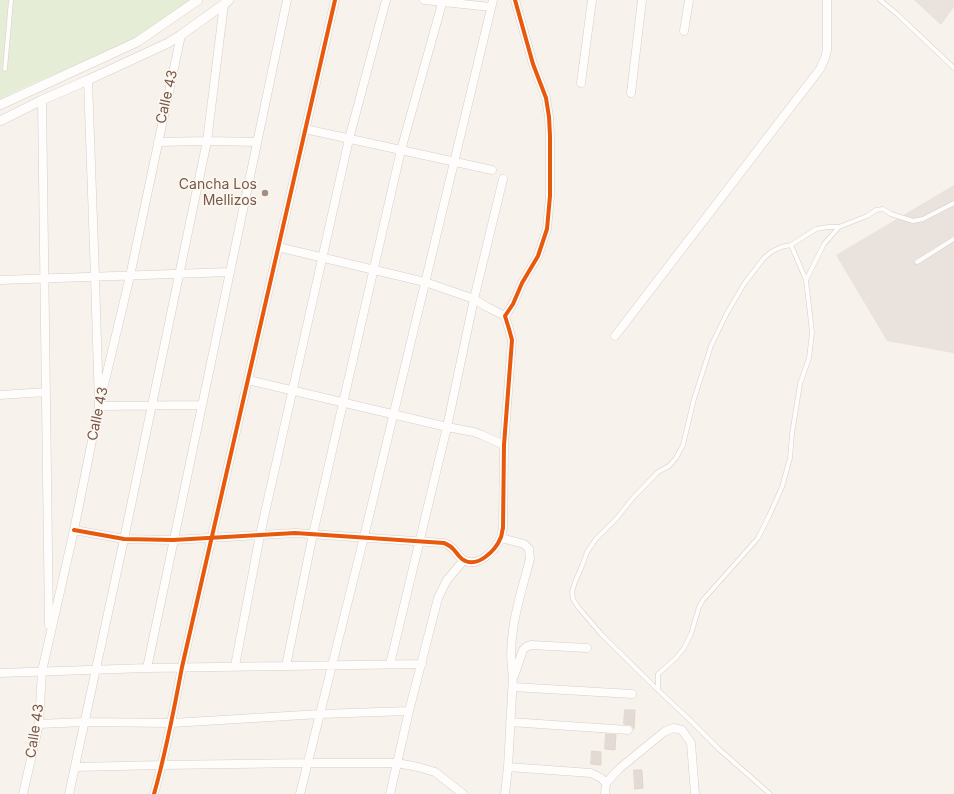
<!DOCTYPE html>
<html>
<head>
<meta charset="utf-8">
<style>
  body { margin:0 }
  canvas { display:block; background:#f7f2ec }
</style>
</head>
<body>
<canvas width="954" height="794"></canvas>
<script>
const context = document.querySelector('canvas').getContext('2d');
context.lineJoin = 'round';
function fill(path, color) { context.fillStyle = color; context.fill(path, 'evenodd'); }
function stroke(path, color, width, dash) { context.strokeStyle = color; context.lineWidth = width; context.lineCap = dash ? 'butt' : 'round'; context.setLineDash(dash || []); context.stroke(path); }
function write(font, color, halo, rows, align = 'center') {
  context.font = font + ' Inter,sans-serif'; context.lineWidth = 3; context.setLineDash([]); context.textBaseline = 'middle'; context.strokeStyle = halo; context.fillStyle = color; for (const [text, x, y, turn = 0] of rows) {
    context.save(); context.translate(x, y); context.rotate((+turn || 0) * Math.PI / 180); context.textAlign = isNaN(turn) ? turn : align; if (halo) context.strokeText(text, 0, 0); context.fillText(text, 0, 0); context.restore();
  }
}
const industrial = new Path2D(`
  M914,0H954V7L941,25Z
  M954,185V355L953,353L887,341L836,255Z`);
const green = new Path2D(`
  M0,0H189L170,16L131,41L25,87L0,99Z`);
const building = new Path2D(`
  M625,710H635L634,729L631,725L624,724Z
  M606,734L616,735L615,750L605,749Z
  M592,751L601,752V765L591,764Z
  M634,770H642L643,788L635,789Z`);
const service = new Path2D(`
  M880,0L897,14L954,68
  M5,69L11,0
  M791,245L806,280L824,244L839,227
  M917,262L954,239
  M658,690V674L676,658L684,648L691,634L699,607L703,600L758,538L769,516L782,487L790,458L792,434L800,384L809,358L812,333L810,314L806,280
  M770,794L720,750L692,722L658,690L602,635L578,607L573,599L572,592L575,582L582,566L587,552L596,539L617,518L632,499L658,472L669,466L676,458L683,445L694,399L711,346L727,313L744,284L764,258L771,252L781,247L791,245L816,229L828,227H839L867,216L876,210L883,209L891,214L913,221L923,219L954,203`);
const minor = new Path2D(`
  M424,0L491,7
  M684,31L689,0
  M88,80L95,277L99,406L202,405
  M581,83L592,0
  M631,93L642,0
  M42,100L49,625
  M305,129L492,170
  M158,142L207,141L257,142
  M278,247L425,282L474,299L487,307L505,316
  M0,280L230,272
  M615,336L820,69L825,58L827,50V0
  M248,380L447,427L474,432L482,435L504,445
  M0,395L46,392
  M74,530L124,539L173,540L295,533L444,543C455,547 454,552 462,559C477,570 496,550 501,537C502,534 502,531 503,528L504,445L512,340L509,329L505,316L513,304L522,283L538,256L547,229L550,196V136L549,117L546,98L533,64L515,0
  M501,538L524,544L529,549L530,559C520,597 506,637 513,676L508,767L505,794
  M390,664L447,427L474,299L503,179
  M235,666L260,535L349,139L386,0
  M286,666L313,534L401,150L443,0
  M147,668L287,0
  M0,673L147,668L422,664
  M514,676L523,650L526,647L531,645L587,648
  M513,687L632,694
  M510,722L628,730
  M39,724L84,722L172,723L320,714L409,711
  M75,767L162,765L308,763H397L418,767L435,772L463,794
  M508,767L591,773L601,778L606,783
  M23,794L39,724L42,671L74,530L99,406L130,276L181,35
  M69,794L124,539L207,141L224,4
  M154,794C166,752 174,710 182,667L335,0
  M300,794L364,537L493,0
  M390,794L409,711L438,598L447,580L464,560
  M605,794L606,783L620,768L664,732L673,728L682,730L691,743L695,794`);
const tertiary = new Path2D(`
  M0,105L137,42L198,0
  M0,121L42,100L88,80L168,43L181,35L224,4L229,0`);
const cycleway = new Path2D(`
  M74,530L124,539L173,540L295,533L444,543C455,547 454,552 462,559C477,570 496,550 501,537C502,534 502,531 503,528L504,445L512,340L509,329L505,316L513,304L522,283L538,256L547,229L550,196V136L549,117L546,98L533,64L515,0
  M154,794C166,752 174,710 182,667L335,0`);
const markers = [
  [265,193,4,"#a28e84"]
];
const streetNames = [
  ["Calle 43",167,97,-77],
  ["Calle 43",98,414,-78],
  ["Calle 43",35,731,-81]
];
const poiNames = [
  ["Cancha Los",257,185],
  ["Mellizos",257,201]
];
fill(industrial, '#eae2dd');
fill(green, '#e5edd7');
fill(building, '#e3dad4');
stroke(building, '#e0d5ce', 1);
stroke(service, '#d6cec8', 5);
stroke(minor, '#d6cec8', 9);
stroke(tertiary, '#d6cec8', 10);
stroke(service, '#fefdfc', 4);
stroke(minor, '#fefdfc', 8);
stroke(tertiary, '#fefdfc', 9);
stroke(cycleway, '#e8590c', 4);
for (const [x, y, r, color] of markers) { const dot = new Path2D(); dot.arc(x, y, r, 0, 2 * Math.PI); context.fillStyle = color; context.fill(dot); stroke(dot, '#fef7ee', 1.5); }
write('14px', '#75584c', '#fef7ee', streetNames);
write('14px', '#75584c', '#fef7ee', poiNames, 'right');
</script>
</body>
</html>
